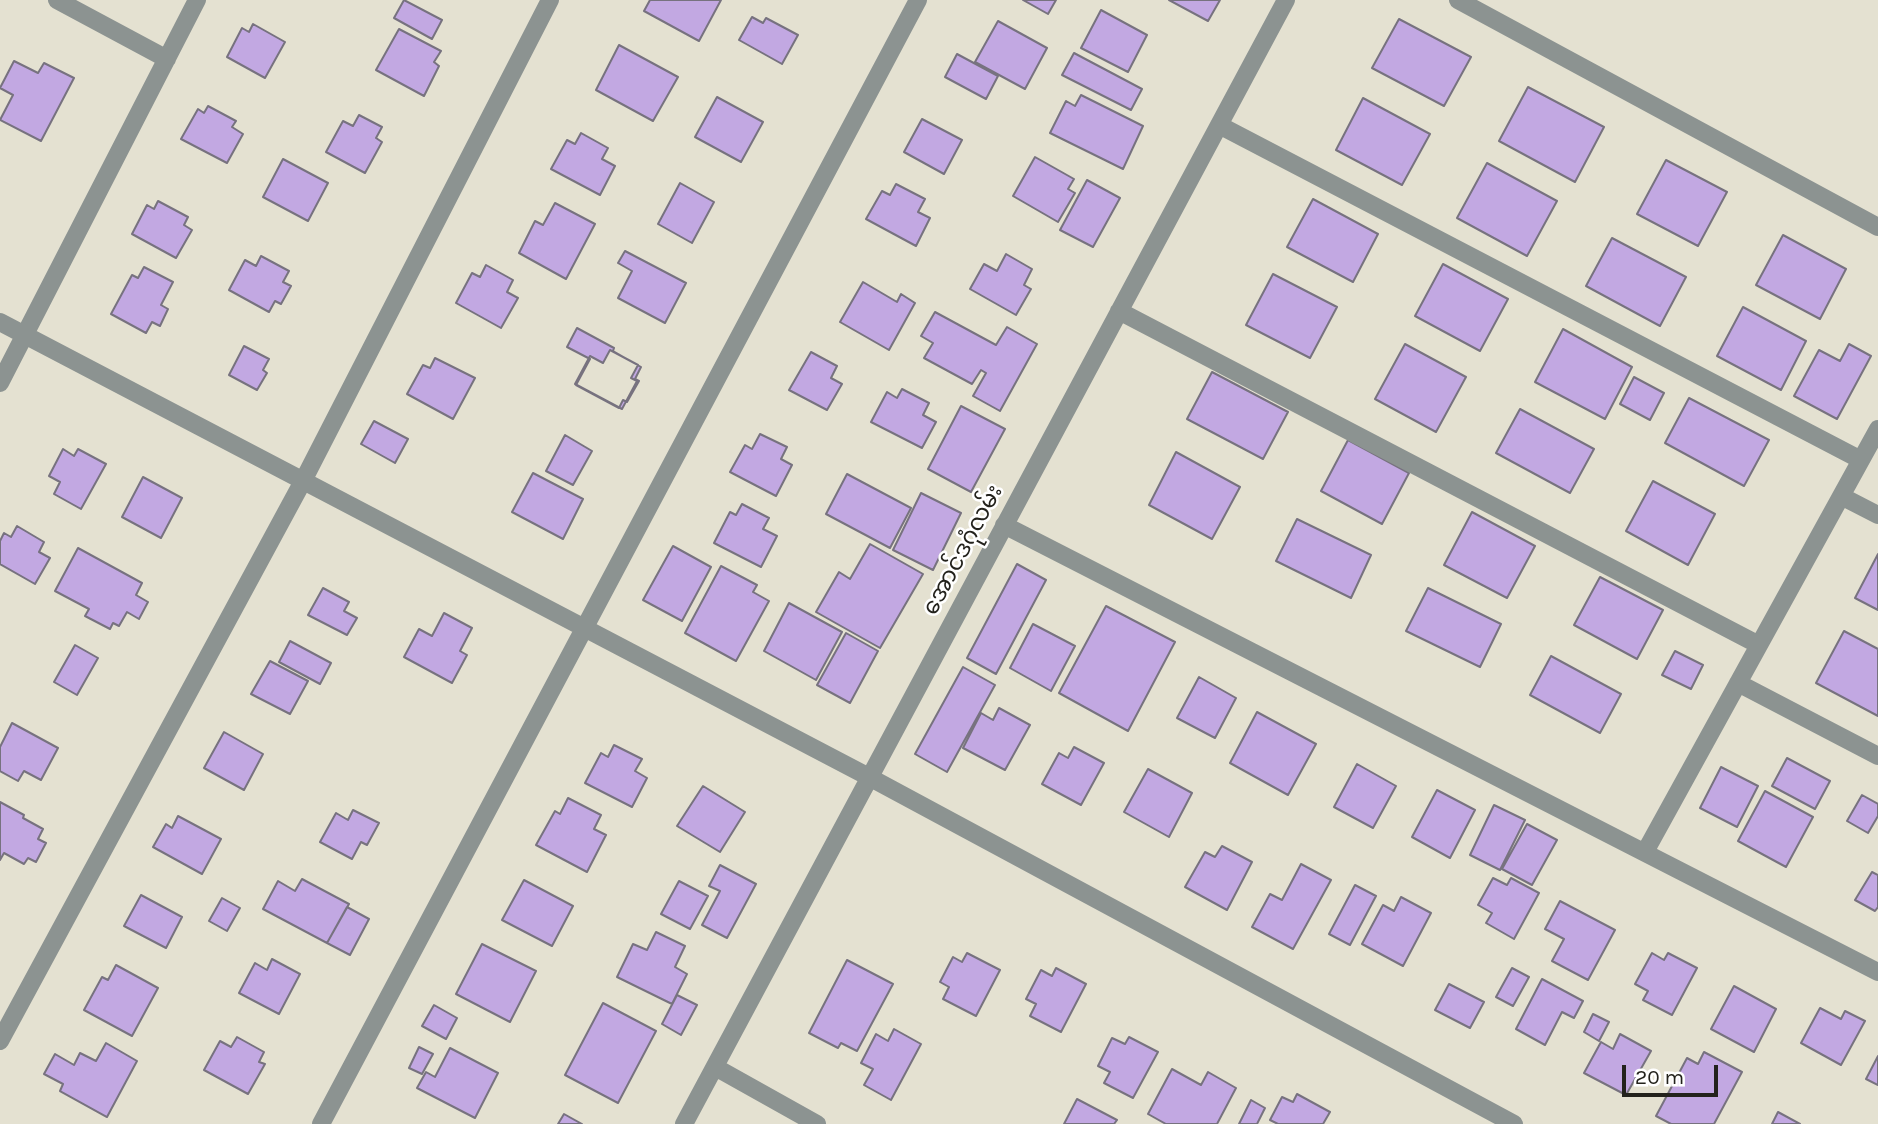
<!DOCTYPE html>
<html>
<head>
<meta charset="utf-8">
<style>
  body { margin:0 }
  #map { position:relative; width:1878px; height:1124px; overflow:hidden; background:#e4e1d1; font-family:Karla,sans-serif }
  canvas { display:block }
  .scale { position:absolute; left:1622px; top:1065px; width:96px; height:32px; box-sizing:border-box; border:4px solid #23221c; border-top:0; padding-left:9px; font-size:21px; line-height:24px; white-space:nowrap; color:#23221c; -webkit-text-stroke:5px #fff; paint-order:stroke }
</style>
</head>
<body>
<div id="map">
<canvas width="1878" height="1124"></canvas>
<div class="scale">20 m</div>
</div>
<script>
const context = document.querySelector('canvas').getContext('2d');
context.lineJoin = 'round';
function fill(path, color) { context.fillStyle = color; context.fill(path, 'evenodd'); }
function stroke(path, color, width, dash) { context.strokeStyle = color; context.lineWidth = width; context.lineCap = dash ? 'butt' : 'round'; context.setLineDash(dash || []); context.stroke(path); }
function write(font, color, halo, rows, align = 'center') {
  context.font = font + ' Karla,"Noto Sans Myanmar",sans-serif'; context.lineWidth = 5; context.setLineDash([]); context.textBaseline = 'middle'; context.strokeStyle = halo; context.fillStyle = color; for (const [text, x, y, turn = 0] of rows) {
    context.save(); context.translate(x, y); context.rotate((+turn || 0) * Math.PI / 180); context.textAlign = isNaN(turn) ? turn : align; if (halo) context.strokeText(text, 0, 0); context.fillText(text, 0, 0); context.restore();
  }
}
const building = new Path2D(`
  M404,0L442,20L432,39L394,18Z
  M650,0H721L699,41L644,11Z
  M1023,0H1056L1048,14Z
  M1169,0H1220L1208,21Z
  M1101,10L1147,35L1128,72L1081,48Z
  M752,17L763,23L766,18L798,35L782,64L739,40Z
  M1399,19L1471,57L1444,106L1372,68Z
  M998,21L1047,48L1025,89L975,62Z
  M253,24L285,42L265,78L227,57L242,28L249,32Z
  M399,29L441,51L434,62L439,66L424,96L376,70Z
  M619,45L678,77L653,121L596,90Z
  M1074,53L1142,89L1131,110L1062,75Z
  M957,54L998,76L986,99L945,77Z
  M14,61L38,73L44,63L74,78L41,141L0,120L13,95L0,88Z
  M1528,87L1604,127L1575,182L1499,141Z
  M1081,95L1143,126L1123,169L1050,133L1066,101L1075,106Z
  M717,97L763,122L741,162L695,137Z
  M1363,98L1430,134L1402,185L1336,150Z
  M208,106L236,121L232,127L243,134L227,163L181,139L198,109L204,113Z
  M359,115L382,127L376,138L382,142L365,173L326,152L343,121L353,126Z
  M922,119L962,140L944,174L904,152Z
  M581,133L608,148L602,159L615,166L600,195L551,169L567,140L575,144Z
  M1035,157L1074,179L1068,189L1075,193L1058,222L1013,196Z
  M283,159L328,183L308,221L263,197Z
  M1666,160L1727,192L1698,246L1637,214Z
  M1487,163L1557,201L1527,256L1457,218Z
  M1087,180L1120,198L1093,247L1060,230Z
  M680,183L714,202L692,243L658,224Z
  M896,184L925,199L918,212L930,218L916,246L866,219L882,191L890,195Z
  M1313,199L1378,234L1353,282L1287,247Z
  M158,201L188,217L184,225L192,230L176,258L132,234L147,205L154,209Z
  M555,203L595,224L566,279L519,253L535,221L543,225Z
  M1783,235L1846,269L1820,319L1756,285Z
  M1612,238L1686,277L1660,326L1586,286Z
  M625,251L686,283L665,323L618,298L632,271L618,263Z
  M1006,254L1032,269L1024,285L1031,289L1016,315L970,289L984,264L997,271Z
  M261,256L289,271L283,282L291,286L281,304L275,301L269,312L229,290L245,260L256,266Z
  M1443,264L1508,299L1480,351L1415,316Z
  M486,265L513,280L507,292L518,298L501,328L456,303L472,273L480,277Z
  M144,267L173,282L161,305L168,309L160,326L152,322L146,333L111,314L132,275L138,278Z
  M1273,274L1337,307L1310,358L1246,325Z
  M863,282L897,302L901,294L915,303L889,350L840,322Z
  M1743,307L1806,341L1781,390L1717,356Z
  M935,312L996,345L1007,327L1037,344L1000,411L973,396L986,373L981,370L972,384L924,358L933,343L921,336Z
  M577,328L614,348L613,351L641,367L635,379L639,381L627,402L623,400L619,408L576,385L590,359L567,347Z
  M1563,329L1632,367L1605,419L1535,382Z
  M1405,344L1466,377L1436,432L1375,399Z
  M1849,344L1871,356L1837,419L1794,396L1819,350L1840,361Z
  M244,346L269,359L263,370L267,373L257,390L229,375Z
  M610,350L638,365L631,378L637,381L622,409L575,384L590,356L603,363Z
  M811,352L837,366L831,378L842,384L827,410L789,390Z
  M435,358L475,378L453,419L407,394L423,365L430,368Z
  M1212,372L1288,412L1263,459L1187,419Z
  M1634,377L1664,393L1650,420L1620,404Z
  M902,389L929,403L923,415L936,422L922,448L871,422L887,392L897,398Z
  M1689,398L1769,440L1744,486L1665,443Z
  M961,406L1005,429L971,492L928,469Z
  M1520,409L1594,449L1570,493L1496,453Z
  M374,421L408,439L395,463L361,444Z
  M760,434L787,447L781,459L792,465L776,496L730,472L745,445L752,449Z
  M565,435L592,451L573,485L546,471Z
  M1348,440L1409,473L1382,524L1321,491Z
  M63,449L74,456L78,449L106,464L81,509L54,494L60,482L49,476Z
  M1176,452L1240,487L1212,539L1149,505Z
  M533,473L583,499L563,539L512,512Z
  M847,474L911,508L890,548L826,514Z
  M143,477L182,498L161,538L122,517Z
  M1653,481L1715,514L1688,565L1626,531Z
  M921,493L961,513L933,570L893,550Z
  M742,504L769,518L763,529L777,536L761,567L714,543L730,512L736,515Z
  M1472,512L1535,546L1507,598L1444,565Z
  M1297,519L1371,555L1351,598L1276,561Z
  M17,526L44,542L39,552L50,558L35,584L0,564V541L4,533L11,537Z
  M870,544L923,574L880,648L816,612L839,572L850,579Z
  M673,546L711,567L682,621L643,600Z
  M78,548L142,583L136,595L148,602L139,619L127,612L119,626L113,623L110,629L85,616L89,609L55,591Z
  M1878,554V610L1855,598Z
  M1017,564L1046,580L996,674L967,658Z
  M721,566L757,585L753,592L769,601L736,661L685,633Z
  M1600,577L1663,610L1637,659L1574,625Z
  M323,588L349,602L344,611L357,618L347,635L308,615Z
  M1428,588L1501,624L1480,667L1406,631Z
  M789,603L842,632L816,680L764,651Z
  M1106,606L1175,642L1128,731L1059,693Z
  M444,613L472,628L460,651L467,655L452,683L404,657L419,629L432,636Z
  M1033,624L1075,646L1051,691L1010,668Z
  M1844,631L1878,649V716L1816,683Z
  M846,633L878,651L850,703L817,685Z
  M290,641L331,663L320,684L279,662Z
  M75,645L98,658L77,695L54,682Z
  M1675,651L1703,665L1691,689L1662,675Z
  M1551,656L1621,694L1600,733L1530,695Z
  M270,661L308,681L290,714L251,694Z
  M963,667L995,685L947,772L915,754Z
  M1199,677L1236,698L1215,738L1177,718Z
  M999,708L1030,725L1005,770L963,748L981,713L993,720Z
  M1257,712L1316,744L1288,795L1230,763Z
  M12,723L58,748L41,780L24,771L18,781L0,771V747Z
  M224,732L263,754L244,790L204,768Z
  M614,745L642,759L635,771L647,778L632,807L585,783L601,753L608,757Z
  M1074,747L1104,763L1081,805L1042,784L1059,753L1068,758Z
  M1787,758L1830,781L1815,809L1772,786Z
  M1357,764L1396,786L1373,828L1334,807Z
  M1721,767L1758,786L1737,827L1700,808Z
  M1148,769L1192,793L1169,837L1124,812Z
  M703,786L745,812L720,852L677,826Z
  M1437,790L1475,810L1450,858L1412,837Z
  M1765,791L1813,817L1786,867L1738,841Z
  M1862,795L1878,804V816L1868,833L1847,821Z
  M568,798L601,815L594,829L606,835L587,872L536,845L555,811L560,814Z
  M0,802L24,815L23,818L43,829L38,839L46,843L36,862L28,858L24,864L4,853L0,860Z
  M1494,805L1525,820L1500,870L1470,855Z
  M353,810L379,823L367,845L361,842L352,859L320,842L336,813L348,820Z
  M178,816L221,839L202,874L153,847L166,824L172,828Z
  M1527,824L1557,840L1532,885L1502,869Z
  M1222,846L1252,862L1227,910L1185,887L1205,852L1215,857Z
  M1301,864L1331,880L1293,949L1252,927L1270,894L1282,900Z
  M720,865L756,884L727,938L702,925L720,891L709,886Z
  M1872,872L1878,875V907L1875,911L1855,900Z
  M1493,878L1507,885L1511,878L1539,893L1514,939L1486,923L1492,913L1478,905Z
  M302,879L349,904L327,943L263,909L278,881L295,891Z
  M524,880L573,906L552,946L502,920Z
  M679,881L708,896L690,929L661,914Z
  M1355,885L1376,896L1350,945L1329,934Z
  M141,895L182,917L166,948L124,926Z
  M1401,897L1431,913L1403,966L1362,944L1383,905L1394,911Z
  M222,898L240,908L227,931L209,921Z
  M1560,901L1615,930L1588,980L1552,961L1564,939L1545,929Z
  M347,907L369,919L350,955L327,943Z
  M656,932L685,946L675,967L687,974L672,1004L617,977L633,944L647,950Z
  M482,944L536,971L510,1022L456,994Z
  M967,953L1000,970L976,1016L943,999L949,987L940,982L953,957L962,962Z
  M1652,953L1664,960L1668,953L1697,968L1672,1015L1643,1000L1648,991L1635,984Z
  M272,959L300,974L279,1014L239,993L255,963L267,970Z
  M847,960L893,984L857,1051L841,1043L838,1048L809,1033Z
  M116,965L158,988L132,1036L84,1010L102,977L108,980Z
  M1056,968L1086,984L1061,1032L1030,1016L1036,1004L1026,999L1041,970L1052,976Z
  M1512,968L1529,977L1513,1006L1496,997Z
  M1542,979L1583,1001L1574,1018L1562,1012L1545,1045L1516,1029Z
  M1449,984L1484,1002L1470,1028L1435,1010Z
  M1734,986L1776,1009L1754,1052L1711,1029Z
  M677,995L697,1005L681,1035L662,1024Z
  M603,1003L656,1031L618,1103L565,1075Z
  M434,1005L457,1018L446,1039L422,1026Z
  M1820,1008L1841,1019L1845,1011L1865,1021L1841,1065L1801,1043Z
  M1593,1014L1609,1022L1599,1041L1584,1032Z
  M894,1029L921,1044L891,1100L864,1085L873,1069L861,1063L876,1034L888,1041Z
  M1620,1034L1651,1051L1626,1095L1584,1073L1601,1042L1613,1049Z
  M237,1037L264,1052L259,1062L265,1064L248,1094L204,1070L220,1041L231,1047Z
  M1129,1037L1158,1052L1133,1098L1104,1083L1110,1072L1098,1066L1112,1038L1125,1044Z
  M106,1043L137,1061L107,1117L60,1091L63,1084L44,1074L55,1054L74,1065L80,1053L96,1061Z
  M419,1047L433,1054L422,1074L409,1068Z
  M450,1048L498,1073L475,1118L417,1088L426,1072L435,1077Z
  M1704,1052L1742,1072L1714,1124H1671L1656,1116L1687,1058L1698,1064Z
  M1878,1056V1085L1866,1079Z
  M1172,1069L1201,1085L1208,1072L1236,1088L1217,1124H1166L1148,1114Z
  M1297,1094L1330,1112L1323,1124H1278L1270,1120L1282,1097L1293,1102Z
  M1077,1099L1117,1120L1114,1124H1064Z
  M1251,1100L1265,1108L1257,1124H1239Z
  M1778,1112L1800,1124H1772Z
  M564,1114L582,1124H558Z`);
const minor = new Path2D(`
  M57,0L167,59
  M1458,0L1878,227
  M1219,125L1861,460
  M1119,311L1759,645
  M0,322L869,777L1514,1124
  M0,383L197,0
  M1841,496L1878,515
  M1004,525L1878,972
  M1738,683L1878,756
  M1645,852L1878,429
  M0,1041L303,481L550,0
  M715,1067L817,1124
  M321,1124L918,0
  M684,1124L1286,0`);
const streetNames = [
  ["အောင်ဒဂုံလမ်း",963,550,-62]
];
fill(building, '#c2a8e2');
stroke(building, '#77727f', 2);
stroke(minor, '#8c9391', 18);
write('23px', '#23221c', '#fff', streetNames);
</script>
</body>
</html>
